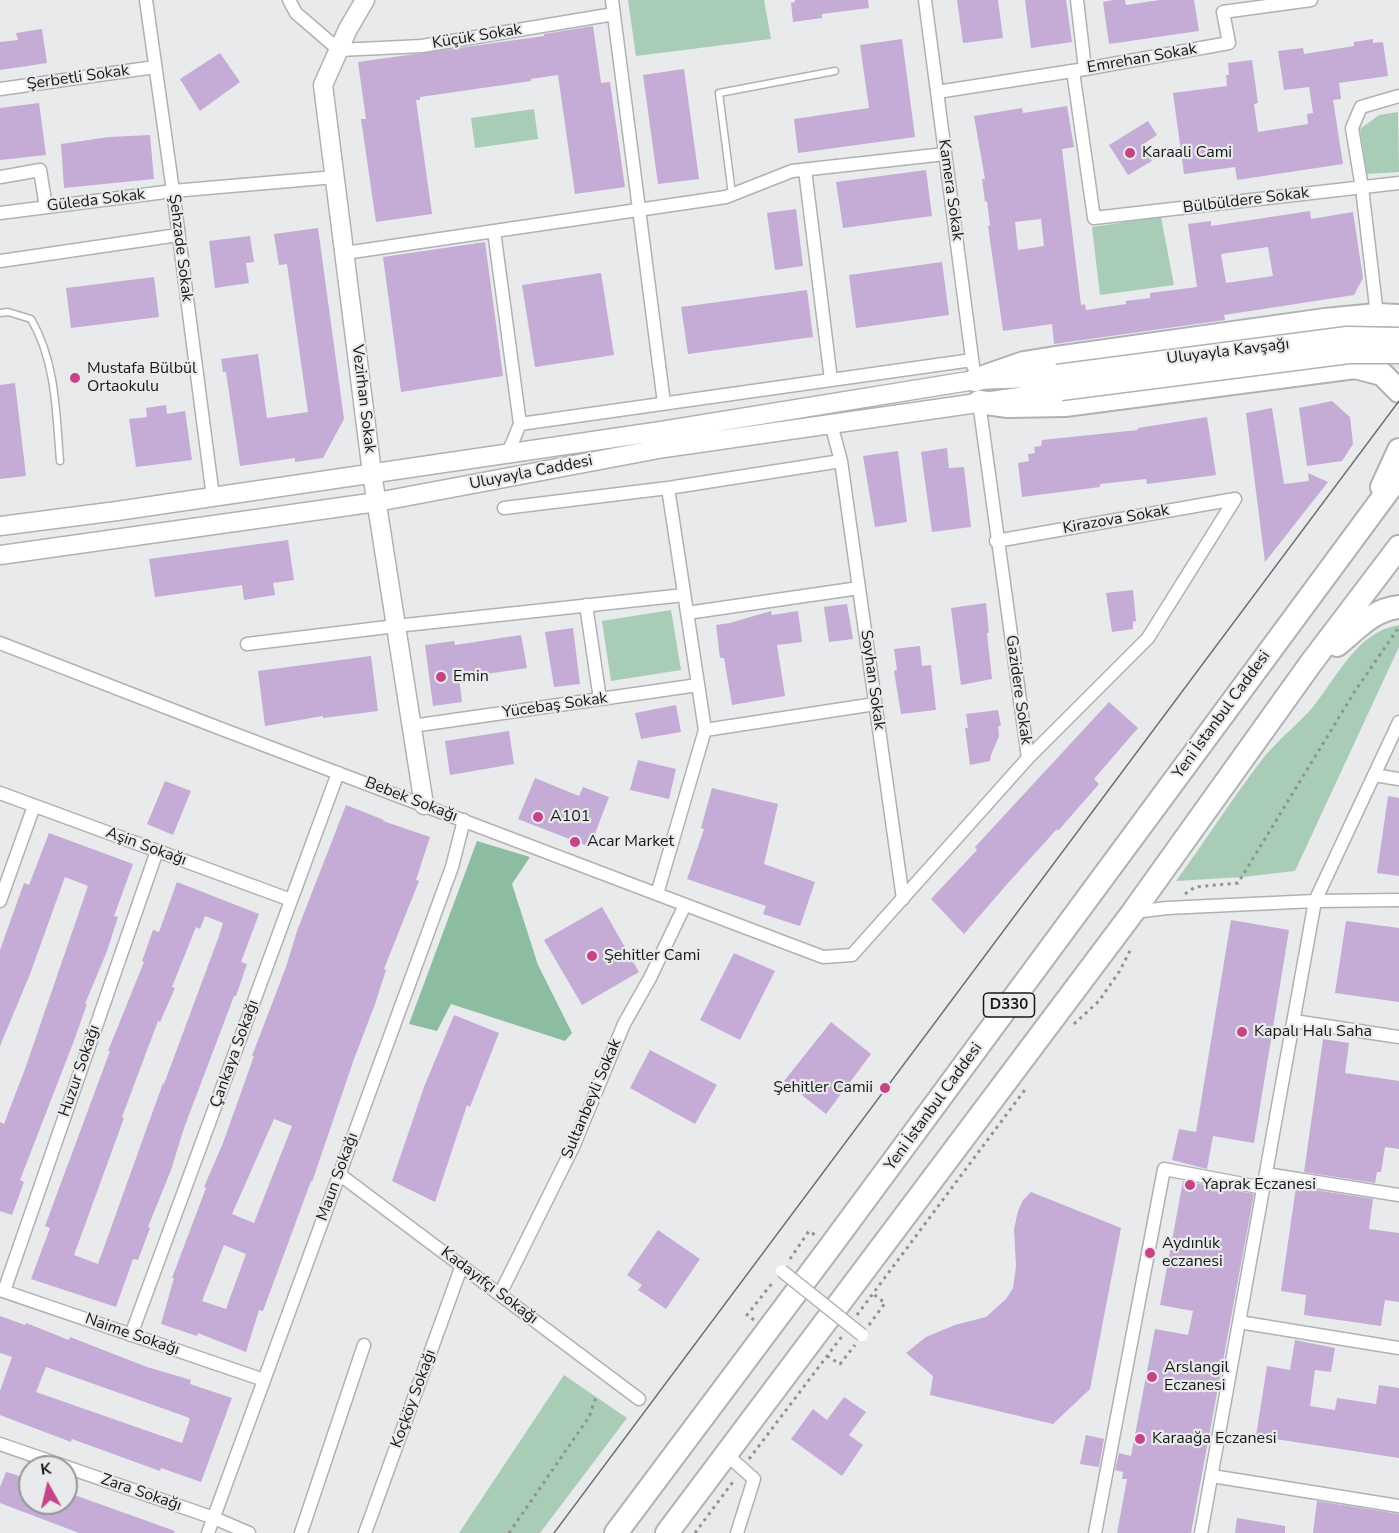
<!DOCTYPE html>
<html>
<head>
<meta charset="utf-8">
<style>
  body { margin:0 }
  #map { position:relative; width:1399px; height:1533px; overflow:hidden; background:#e8eaeb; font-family:"Nunito Sans",sans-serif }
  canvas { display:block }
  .north { position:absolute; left:18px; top:1455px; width:60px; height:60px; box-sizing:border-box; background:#e8eaeb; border:2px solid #959697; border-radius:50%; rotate:352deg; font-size:16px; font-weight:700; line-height:24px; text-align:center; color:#181819 }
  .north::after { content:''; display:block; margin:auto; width:21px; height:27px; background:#c74388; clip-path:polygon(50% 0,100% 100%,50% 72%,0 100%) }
</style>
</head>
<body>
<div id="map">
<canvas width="1399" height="1533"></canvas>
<div class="north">K</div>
</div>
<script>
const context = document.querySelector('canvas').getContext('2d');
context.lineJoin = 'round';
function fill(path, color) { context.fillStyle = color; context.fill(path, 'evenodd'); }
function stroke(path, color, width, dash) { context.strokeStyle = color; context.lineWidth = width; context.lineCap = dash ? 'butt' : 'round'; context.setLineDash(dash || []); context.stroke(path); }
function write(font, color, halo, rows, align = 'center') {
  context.font = font + ' "Nunito Sans",sans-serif'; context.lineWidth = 4.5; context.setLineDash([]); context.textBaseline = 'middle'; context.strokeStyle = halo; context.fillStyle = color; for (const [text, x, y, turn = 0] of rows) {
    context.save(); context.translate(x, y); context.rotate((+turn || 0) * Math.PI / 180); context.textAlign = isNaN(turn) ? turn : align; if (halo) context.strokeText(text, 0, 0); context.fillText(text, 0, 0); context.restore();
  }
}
const green = new Path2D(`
  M628,0H764L771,39L636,56Z
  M534,109L538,139L475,148L471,118Z
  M1398,112L1399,172L1367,174L1360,129L1379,115Z
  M1161,217L1174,285L1100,295L1092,227Z
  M671,610L681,670L611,681L602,621Z
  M1399,625V647L1295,871L1242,877L1176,881C1206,840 1233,797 1264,757C1279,739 1297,725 1312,708C1337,678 1356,632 1399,625Z
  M564,1375L627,1418L540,1533H459Z`);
const forest = new Path2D(`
  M477,841L530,857L512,884L538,965L572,1033L565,1041L451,1004L437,1031L409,1024Z`);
const building = new Path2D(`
  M795,0H868L869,8L822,14V18L793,22L791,3L795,2Z
  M957,0H998L1003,38L963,43Z
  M1025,0H1066L1072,42L1031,48Z
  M1113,0H1125L1126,5L1160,0H1194L1199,31L1109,44L1103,2Z
  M593,26L601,83L610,82L625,187L575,194L558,75L531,79V81L420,97V100H416L432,214L376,222L361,119H366L358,62L544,36V34Z
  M42,29L47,63L0,70V42L18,40L16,33Z
  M902,39L915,137L798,153L794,119L869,108L860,45Z
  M1373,39V43L1383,42L1388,76L1339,83L1341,99L1333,100L1343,164L1237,180L1235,167L1184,174L1173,93L1227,86L1226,75H1229L1228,63L1252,60L1258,103L1254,104L1258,132L1308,124L1307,114L1313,113L1309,87L1284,90L1278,51L1303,48L1304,54L1354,46V42Z
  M220,53L240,82L200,111L180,79Z
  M684,69L699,179L658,184L643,75Z
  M39,103L46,155L0,160V108Z
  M1067,106L1074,147L1062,149L1081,305L1085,304L1086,310L1126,304V301L1150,298V293L1197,287L1188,224L1211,221V226L1310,211L1311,219L1353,212L1363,278L1354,295L1224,315L1225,320L1054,344L1052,324L1003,331L988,226L990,225L987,201L985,202L982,179H985L974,116L1022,108L1023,113ZM1041,219L1044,246L1018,250L1015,222ZM1268,247L1273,276L1226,283L1221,254Z
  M1148,121L1157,135L1142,145L1152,161L1128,175L1109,145Z
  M150,135L154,179L64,188L61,144L109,137Z
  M926,170L932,216L843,228L836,182Z
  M796,209L803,266L775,270L767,213Z
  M318,228L344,419L323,458L295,462V458L240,466L226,372H223L221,359L258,354L267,418L308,412L287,264L279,265L274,234Z
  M250,236L254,262L246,263L249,283L215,288L209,241Z
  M485,242L503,376L401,392L383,257Z
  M942,262L949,315L856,328L849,275Z
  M601,273L614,355L535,367L522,285Z
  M154,277L159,317L71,328L66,288Z
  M807,290L813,337L688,354L681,307Z
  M15,383L26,476L0,479V385Z
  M1332,401L1350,417L1353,444L1342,461L1307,466L1299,408Z
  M166,405L167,414L185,411L192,460L136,467L129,419L147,417L146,408Z
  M1272,408L1284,484L1309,481L1308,473L1328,482L1265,562L1246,413Z
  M1207,417L1216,475L1147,484L1146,479L1100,484V487L1022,497L1018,463L1029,461L1028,454L1035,453L1034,447L1041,446L1042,440L1138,430V428Z
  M947,448L949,468L964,467L971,527L932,532L921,452Z
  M898,451L907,522L875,527L863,456Z
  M288,540L294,580L273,583L275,595L244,600L242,585L155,597L149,559Z
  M1133,590L1136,621L1133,622V629L1112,632L1106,593Z
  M986,603L989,633H987L992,679L961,685L951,608Z
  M847,604L853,639L829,642L824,607Z
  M771,611L772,615L798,611L802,642L777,645L785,696L732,705L724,658H720L716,625L730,623Z
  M573,628L580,684L554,687L545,632Z
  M521,635L527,668L459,678L462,702L433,706L425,645L454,641L455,645Z
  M920,646L922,666L931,665L936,710L901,714L894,671L897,670L894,649Z
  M371,656L378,711L323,718V716L265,726L258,671Z
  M1109,702L1138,728L1094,779L1099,784L1058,831L1057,829L1008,883L964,934L931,899L977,850L975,847Z
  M676,705L681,732L641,739L635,713Z
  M998,710L1001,726H998L999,736L991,755L990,761L970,765L965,728H968L966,714Z
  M509,731L514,764L450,775L445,741Z
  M638,760L676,769L669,799L630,790Z
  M535,778L579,796L583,787L609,797L590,847L518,819Z
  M165,781L191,791L173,835L147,824Z
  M712,788L778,804L764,864L815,882L800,926L763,914L766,906L687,879L704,829L701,828Z
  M1388,796L1399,798V876L1377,873Z
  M346,805L384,820L383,821L430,837L416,880L419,881L384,969L386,970L375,1004L354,1059L312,1182L311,1181L263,1311L259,1310L246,1352L198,1333L197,1336L161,1324L174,1278H172L206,1188L204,1187L223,1143L254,1056H252L286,967L297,931ZM274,1119L292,1126L254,1223L232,1214ZM224,1245L246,1254L226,1309L202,1301Z
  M49,833L133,864L114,916L118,917L107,951L85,1004H87L75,1038L20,1180L24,1182L12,1215L0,1211V1122L4,1124L25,1069L88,886L65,877L30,974L0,1046V950L24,883L29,885Z
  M177,882L259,914L241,962L247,964L236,996H234L184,1128L171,1170L148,1227L150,1228L138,1260L133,1259L116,1307L31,1279L50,1228L45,1226L110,1051H108L144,962L142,961L153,930L159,932ZM205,916L223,923L219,936L164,1084L163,1083L98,1264L74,1255L124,1118L122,1117L158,1021L160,1022L175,988L172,987L196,927L200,929Z
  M602,907L639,972L582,1005L544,940Z
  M1231,920L1289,930L1254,1143L1213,1136L1207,1169L1172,1160L1179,1129L1196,1132Z
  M1346,921L1399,928V1002L1335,993Z
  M734,953L775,971L740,1040L700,1020Z
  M454,1015L499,1033L470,1107L467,1105L435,1202L392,1181L424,1087Z
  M831,1022L871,1054L826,1114L784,1081Z
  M1323,1039L1349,1043L1345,1073L1399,1081V1149L1385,1147L1381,1172H1377L1375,1183L1304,1172Z
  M650,1050L717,1085L695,1124L630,1088Z
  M1183,1181L1254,1194L1191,1533H1117L1127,1479H1122L1123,1472L1115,1470L1119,1453L1131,1456L1155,1329L1188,1335L1193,1311L1160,1305Z
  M1296,1187L1373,1199L1369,1229L1399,1233V1302L1385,1300L1381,1326L1304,1315L1306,1295L1281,1291Z
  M1031,1192L1121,1228L1090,1389L1053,1424L930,1395L933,1376L906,1353L926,1337L955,1325L986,1317L1006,1299L1013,1288L1016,1267L1014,1229L1018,1211L1023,1200Z
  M658,1230L700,1259L666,1309L638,1290L642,1285L627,1275Z
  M0,1316L25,1325L26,1323L69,1340L70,1337L147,1367L191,1380L190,1384L232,1398L201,1482L161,1468L160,1471L72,1439L71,1442L0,1415V1391L12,1357L0,1353ZM46,1367L187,1417L190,1419L182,1443L36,1392Z
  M1295,1340L1335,1348L1331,1372L1315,1370L1310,1406L1335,1410L1337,1398L1376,1404L1379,1385L1399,1388V1458L1256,1436L1267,1366L1290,1370Z
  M844,1397L866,1412L849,1435L863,1445L842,1476L791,1439L813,1409L827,1420Z
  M1086,1435L1104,1439L1099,1467L1080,1464Z
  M6,1472L30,1479V1503H66V1492L175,1531L174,1533H79L0,1503V1487Z
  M1317,1501L1399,1514V1533H1313Z
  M1237,1518L1285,1526V1533H1235Z`);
const path = new Path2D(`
  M1185,894L1195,887L1238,883L1355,691L1399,627
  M1074,1024L1099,1001L1119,972L1131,949
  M790,1259L809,1231L815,1235
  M857,1315L1027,1087
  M754,1320L747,1315L773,1282
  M869,1325L885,1303L872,1293
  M827,1356L840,1364L855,1345
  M749,1459L843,1335
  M509,1533L589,1417L596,1397
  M695,1533L735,1479`);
const lane = new Path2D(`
  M732,194L719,93L835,71
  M0,313L8,312L31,319C56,362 56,412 60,461`);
const street = new Path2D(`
  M146,0L173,191L213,497
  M289,0L296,13L339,50L422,46L614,14
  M612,0L664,403
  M925,0L973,366
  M1077,0L1085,69
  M1073,71L1094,218L1399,183
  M0,89L155,67
  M937,92L1085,69L1229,43L1223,12L1311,0
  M805,170L831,380
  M0,177L40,170L46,207
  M0,213L173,191L335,177
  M494,231L520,424L508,453
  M345,253L726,197L792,171L945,154
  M0,261L178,235
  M1377,315L1362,188L1352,128L1361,107L1399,96
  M520,424L972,360
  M841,461L903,899
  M504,508L668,488L841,461L831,424
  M996,541L1235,499
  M586,605L600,699
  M687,613L859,588
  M0,643L219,728L823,957L852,955L1028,758L979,402
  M247,644L396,626L684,595
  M412,726L698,685
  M705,730L875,704
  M1028,758L1148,638L1235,499
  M1374,775L1399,779
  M0,793L291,900
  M657,894L705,730L668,488
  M0,901L34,806
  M1134,912L1167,908L1315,901L1399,900
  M1294,1021L1399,1037
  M339,1174L639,1399
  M1266,1174L1399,1195
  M0,1290L264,1380
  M4,1291L157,851
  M500,1294L574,1145L624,1024L650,978L685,905
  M1239,1322L1399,1348
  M131,1335L338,773
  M0,1444L214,1518L249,1533
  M726,1454L754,1479L737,1533
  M1212,1476L1399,1506
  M208,1533L452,867L464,820
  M301,1533L364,1345
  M365,1533L462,1265
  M1095,1533L1164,1169L1264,1188
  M1201,1533L1315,901L1399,722`);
const secondary = new Path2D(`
  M365,0L348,29L323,85L372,473L424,805
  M0,526L117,511L661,431L975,380L1030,378L1057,374
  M0,555L377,502L664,448L1061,391`);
const highway = new Path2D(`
  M975,380L1024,363L1055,358L1325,320L1377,315L1399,316
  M979,402L1008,406L1065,405L1355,367L1382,374L1399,391
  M1382,487L1399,450
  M1337,645C1357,629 1372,610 1399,607
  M616,1533L830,1247L1399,476
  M667,1533L1133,912L1311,663L1399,547`);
const tram = new Path2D(`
  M554,1533L1399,401`);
const streetBridge = new Path2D(`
  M782,1271L862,1335`);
const secondaryBridge = new Path2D(`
  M1057,374L1347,336L1399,337
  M1061,391L1349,354H1399`);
const markers = [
  [1130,153,6,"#c74388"],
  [75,378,6,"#c74388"],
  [441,677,6,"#c74388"],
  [538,817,6,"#c74388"],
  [575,842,6,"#c74388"],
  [592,956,6,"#c74388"],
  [1242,1032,6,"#c74388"],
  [885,1088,6,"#c74388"],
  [1190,1185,6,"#c74388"],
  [1150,1253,6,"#c74388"],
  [1152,1377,6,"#c74388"],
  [1140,1439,6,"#c74388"]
];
const shields = [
  [1009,1005,51]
];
const shieldNames = [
  ["D330",1009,1005]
];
const streetNames = [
  ["Küçük Sokak",477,37,-9],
  ["Emrehan Sokak",1142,59,-10],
  ["Şerbetli Sokak",78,78,-8],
  ["Kamera Sokak",950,190,82],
  ["Güleda Sokak",96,201,-7],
  ["Bülbüldere Sokak",1246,201,-7],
  ["Şehzade Sokak",180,248,83],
  ["Uluyayla Kavşağı",1228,352,-7],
  ["Vezirhan Sokak",363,399,83],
  ["Uluyayla Caddesi",531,473,-11],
  ["Kirazova Sokak",1116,520,-10],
  ["Soyhan Sokak",872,680,82],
  ["Gazidere Sokak",1018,690,82],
  ["Yücebaş Sokak",555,706,-8],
  ["Yeni İstanbul Caddesi",1222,715,-54],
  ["Bebek Sokağı",411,800,21],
  ["Aşin Sokağı",146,847,20],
  ["Çankaya Sokağı",235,1054,-70],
  ["Huzur Sokağı",80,1071,-71],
  ["Sultanbeyli Sokak",592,1099,-67],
  ["Yeni İstanbul Caddesi",934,1107,-54],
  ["Maun Sokağı",338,1177,-70],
  ["Kadayıfçı Sokağı",489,1286,37],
  ["Naime Sokağı",132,1335,19],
  ["Koçköy Sokağı",414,1399,-70],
  ["Zara Sokağı",141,1493,19]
];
const poiNames = [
  ["Karaali Cami",1142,153],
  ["Mustafa Bülbül",87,369],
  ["Ortaokulu",87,387],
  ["Emin",453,677],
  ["A101",550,817],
  ["Acar Market",587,842],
  ["Şehitler Cami",604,956],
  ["Kapalı Halı Saha",1254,1032],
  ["Şehitler Camii",873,1088,"right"],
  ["Yaprak Eczanesi",1202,1185],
  ["Aydınlık",1162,1244],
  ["eczanesi",1162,1262],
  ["Arslangil",1164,1368],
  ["Eczanesi",1164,1386],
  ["Karaağa Eczanesi",1152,1439]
];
fill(green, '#a9ccb7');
fill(forest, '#8dbda1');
fill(building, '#c4acd6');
stroke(lane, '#afb1b3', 9);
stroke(street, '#afb1b3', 15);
stroke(secondary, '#afb1b3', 21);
stroke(highway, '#afb1b3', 26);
stroke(path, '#919293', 3, [3, 4.5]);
stroke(lane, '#fff', 6);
stroke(street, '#fff', 12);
stroke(secondary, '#fff', 18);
stroke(highway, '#fff', 22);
stroke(tram, '#6f7071', 1.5);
stroke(streetBridge, '#afb1b3', 15, []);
stroke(secondaryBridge, '#afb1b3', 21, []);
stroke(streetBridge, '#fff', 12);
stroke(secondaryBridge, '#fff', 18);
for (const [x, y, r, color] of markers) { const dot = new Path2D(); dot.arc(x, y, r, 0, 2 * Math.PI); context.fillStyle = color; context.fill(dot); stroke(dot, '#e8eaeb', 2); }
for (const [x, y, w] of shields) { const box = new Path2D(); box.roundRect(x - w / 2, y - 12, w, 24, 4.5); context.fillStyle = '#e8eaeb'; context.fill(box); stroke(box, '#181819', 1.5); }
write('bold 15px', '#181819', null, shieldNames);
write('16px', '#181819', '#e8eaeb', streetNames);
write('16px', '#181819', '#e8eaeb', poiNames, 'left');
</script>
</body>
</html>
